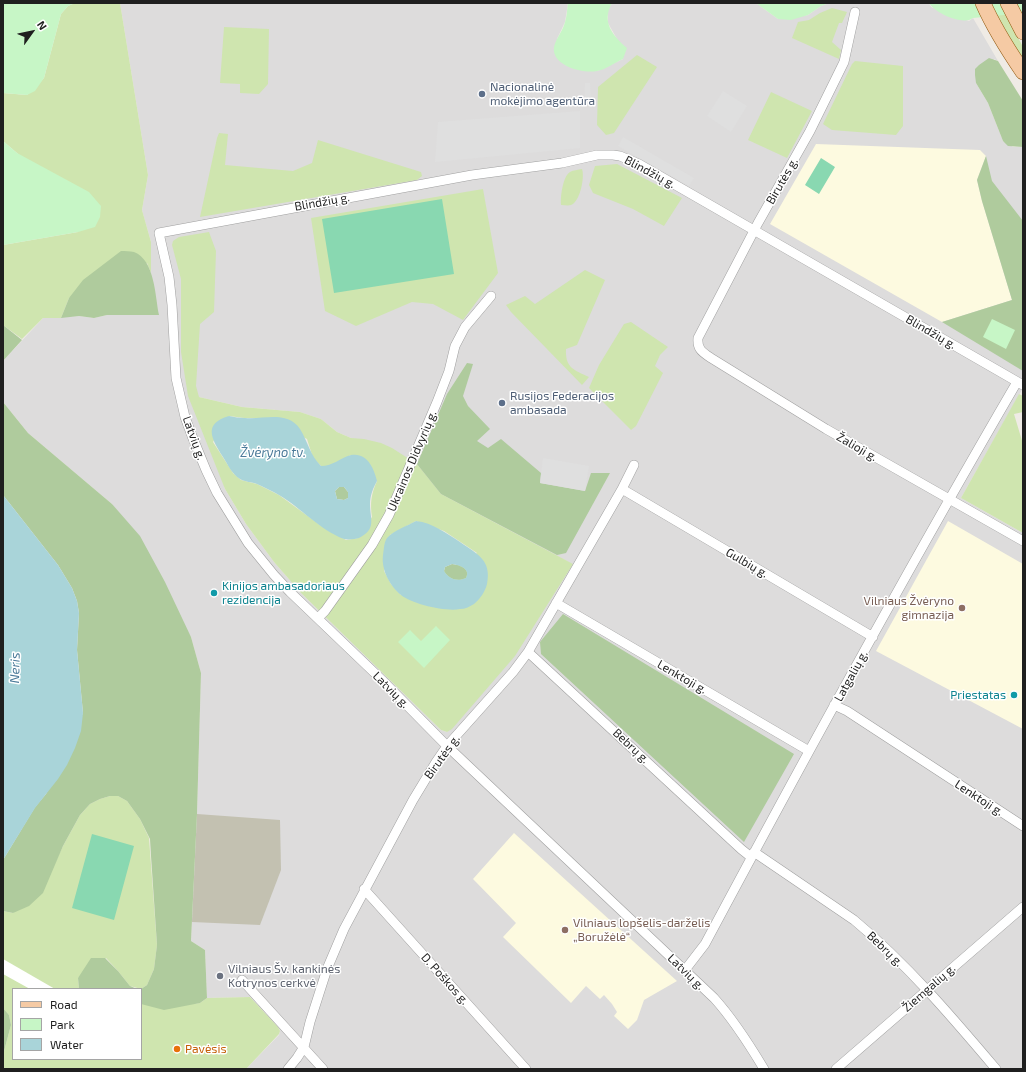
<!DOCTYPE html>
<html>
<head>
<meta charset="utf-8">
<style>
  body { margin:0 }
  #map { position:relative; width:1026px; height:1072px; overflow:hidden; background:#efebe5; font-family:"Exo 2",sans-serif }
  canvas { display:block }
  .frame { position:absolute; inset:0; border:4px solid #1f1f1f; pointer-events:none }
  .legend { position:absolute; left:12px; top:988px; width:130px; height:72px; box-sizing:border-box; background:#fff; border:1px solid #a5a5a5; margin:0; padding:5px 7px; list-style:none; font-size:12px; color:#1f1f1f }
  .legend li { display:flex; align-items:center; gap:8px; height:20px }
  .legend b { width:20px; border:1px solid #a5a5a5 }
  .north { position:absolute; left:12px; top:12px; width:40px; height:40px; -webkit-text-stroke:3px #fff; paint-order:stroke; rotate:57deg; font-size:11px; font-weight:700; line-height:16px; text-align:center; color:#1f1f1f }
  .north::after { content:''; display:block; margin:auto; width:14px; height:18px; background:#1f1f1f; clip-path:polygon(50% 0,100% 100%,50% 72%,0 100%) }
</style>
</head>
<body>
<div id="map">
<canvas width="1026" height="1072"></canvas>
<div class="frame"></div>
<ul class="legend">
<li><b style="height:5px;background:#f5caa4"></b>Road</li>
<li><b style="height:11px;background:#c7f6c6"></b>Park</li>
<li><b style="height:11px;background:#a9d4d9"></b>Water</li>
</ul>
<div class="north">N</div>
</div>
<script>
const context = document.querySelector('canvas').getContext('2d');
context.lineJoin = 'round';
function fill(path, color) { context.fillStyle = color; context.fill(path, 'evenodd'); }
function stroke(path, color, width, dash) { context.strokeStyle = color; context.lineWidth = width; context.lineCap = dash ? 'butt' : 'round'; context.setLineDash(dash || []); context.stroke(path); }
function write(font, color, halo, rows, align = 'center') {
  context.font = font + ' "Exo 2",sans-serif'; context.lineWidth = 3; context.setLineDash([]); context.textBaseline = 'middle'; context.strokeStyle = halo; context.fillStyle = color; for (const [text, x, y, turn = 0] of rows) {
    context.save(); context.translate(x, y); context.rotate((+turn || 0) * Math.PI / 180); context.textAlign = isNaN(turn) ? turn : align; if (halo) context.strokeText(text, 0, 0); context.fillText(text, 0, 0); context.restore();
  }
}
const residential = new Path2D(`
  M120,3H568L565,22L557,39L584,70L597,71L623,59L617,39L608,23V10L612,3H756L778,19L808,15L821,6L829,3H929L931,7L969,21L973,18L998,61L994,59L976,83L988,103L1003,141L1013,147H1023V388L961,498L1023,533V1069H246L279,1035L280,1031L278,1027L250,997L207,998L205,950L191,941L197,814L201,673L191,637L112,504L28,433L3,402V361L43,318L79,316L94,318L107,315L158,314L151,273V242L142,210L148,175ZM199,397L242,407L300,412L321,419L337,432L351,438L441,494L572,564L447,732L441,730L301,593L274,562L246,524L225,489Z`);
const education = new Path2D(`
  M816,144L980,150L986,156L977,180L982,201L1012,300L942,322L770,224Z
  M948,521L1023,564V729L876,651Z
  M514,833L677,981L644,1000L637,1020L628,1029L614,1016L617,1012L612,1004L604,995L600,999L586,986L571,1003L503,937L516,923L473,879Z`);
const construction = new Path2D(`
  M197,814L280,820L281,870L260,925L192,922Z`);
const grass = new Path2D(`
  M75,3H120L148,175L142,210L151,242V273L147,263L69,298L61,318H43L22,339L3,325V245L78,232L17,153L3,141V93L27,95L44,78L61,14L68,6Z
  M1000,3L1023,47V61L997,15Z
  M832,8L847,12L842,23H839L832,42L841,50L839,59L792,38L798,22L809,20L820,13Z
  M224,27L269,29L268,84L259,94L240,93V84L220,83Z
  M637,55L657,67L614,133L606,135L597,125L598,87Z
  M855,61L903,66V126L896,135L832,130L823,124L852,64Z
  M771,92L812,111L787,158L748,140Z
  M219,133L228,134L225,165L293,171L312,163L318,140L421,172L422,176L417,180L200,217L217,138Z
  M617,164L682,198L664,226L633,209L593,193L589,185L595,166Z
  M582,169C585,177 580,202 571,205C568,206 564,205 561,205C560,197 563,176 570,172C573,170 578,170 582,169Z
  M483,189L498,273L463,320L433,304L412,302L356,326L325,311L311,218Z
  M209,232L216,251L214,312L200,324L196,386L199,397L242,407L300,412L321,419L337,432L351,438L364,439L381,443L392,448L417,464L441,494L573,564L515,656L452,729L447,732L441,730L301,593L274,562L246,524L225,489L188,396L181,352V279L172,245L173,241L179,237ZM229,416L244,418H261L307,439L313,458L321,466H329L351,455L377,481C371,494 370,504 372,517L358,538L346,540L320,525L279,495L257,484L241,480L233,473L213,442ZM416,521L444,531L477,553L401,595L391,584L384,571L390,535Z
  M585,270L605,280L577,345L566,349C565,368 574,370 589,377L582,385L511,312L506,305L525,296L535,304Z
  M631,322L668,347L660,355L655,366L663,373L636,426L631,430L589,388L599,365L624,324Z
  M1019,394L1023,396V412L1014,414L1023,444V533L961,498Z
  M110,796H118L127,801L140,819L149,838L157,945L154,969L147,985L141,989L130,986L118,971L106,958L78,978L79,989H13V1059H141V1004H191L200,1003L207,998L250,997L278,1027L280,1031L279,1034L246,1069H3V1055L11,1025L9,1015L3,1008V911L13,913L53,867L63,846L80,815L90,804L100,799Z`);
const forest = new Path2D(`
  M989,58L998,61L1023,101V147L1008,146L1003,141L988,103L976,83L975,75V69L979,65Z
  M986,156L992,181L1023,221V371L942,322L1012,300L982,201L977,180Z
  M121,251C125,251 130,251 134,252C155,260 155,296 159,315H107L94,318L79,316L61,318L69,298L83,280Z
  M3,325L22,340L3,361Z
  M467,363L473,364L463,396L468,406L490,429L477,441L488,448L501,439L541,473L540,483L585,491L591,473H610L566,553L557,555L441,494L417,464L447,394Z
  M3,402L28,433L112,504L140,536L165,582L191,637L201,673L197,814L191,941L205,950L207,998L200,1003L164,1010L141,1004V989L147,985L154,969L157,945L151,856L150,839L140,819L127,801L118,796H110L100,799L90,804L80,815L63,846L43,893L29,906L13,913L3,911V860L35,807L46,794L83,713L77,650L79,613L77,601L72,588L58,565L3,495Z
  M339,487H344L348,492V498L344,500L337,499L335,491Z
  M452,564C460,565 471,569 466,578C457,582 449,579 444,571L445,567Z
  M563,614L794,754L744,842L541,654L540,642Z
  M91,958H105L118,971L130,986L137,989H79L78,978Z
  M3,1008L9,1015L11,1025L3,1055Z`);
const park = new Path2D(`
  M3,3H75L68,6L61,14L44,78L35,91L27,95L3,93Z
  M568,3H612C601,22 613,36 627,48L623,59C616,62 605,70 597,71C584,74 551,66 554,47C556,38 563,31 565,22C567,16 567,9 568,3Z
  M756,3H839H829L821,6L808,15L791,20L778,19Z
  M929,3H1023V13L973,18C963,26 935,13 929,3Z
  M3,141L17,153L89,192L101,206L100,217L95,227L78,232L3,245Z
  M992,319L1015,330L1006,349L983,337Z
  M436,626L450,640L424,668L398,642L410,630L421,641Z`);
const pitch = new Path2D(`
  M821,158L835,167L819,194L805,185Z
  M442,199L454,274L334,293L322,219Z
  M92,834L134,846L114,920L72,908Z`);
const parking = new Path2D(`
  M585,83H590L591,105L584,106Z
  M723,91L747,106L731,132L707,116Z
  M580,111V148L435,162L438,122Z
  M623,137L694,178L689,186L618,146Z
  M543,458L589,466L585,491L540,483Z`);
const water = new Path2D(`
  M229,416C234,417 240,418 245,418C263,420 287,410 300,429C308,442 310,455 321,466C333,466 340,458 351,455C367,452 374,468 377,481C373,488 370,496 370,504C370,519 377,529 359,538C356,539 348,540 344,539C320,530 301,508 279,495C272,491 264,487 257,484C252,482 245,482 240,479C232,474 228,465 223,457C212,439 202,424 229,416ZM339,487H344L348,492V498L344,500L337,499L335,491Z
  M3,495L58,565L72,588L77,601L79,613L77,650L83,713L81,731L75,748L67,765L58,779L35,808L3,860Z
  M416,521C433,523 446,533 460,542C477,554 492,560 487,584C485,592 480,599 474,604C469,607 465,609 460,609C446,612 412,604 401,595C390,586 381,570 383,555C384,549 384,542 387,538C394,530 407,526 416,521ZM452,564C460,565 471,569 466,578C457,582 449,579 444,571L445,567Z`);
const pier = new Path2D(`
  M3,959L55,989H30L3,974Z`);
const minor = new Path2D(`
  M855,12L844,62L810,131L758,223L698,338C697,349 702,352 711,358L826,429L1023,541
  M622,489L873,637
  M556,603L809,751
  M318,618L325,611L372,545L389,515L437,402L449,371L455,346L465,327L491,296
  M528,652L741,849L751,857
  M834,705L847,711L1023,826
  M754,852L854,920C907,964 952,1017 996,1069
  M364,889L526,1069
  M685,970L705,944C806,755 909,567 1017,382
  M242,980L323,1069
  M288,1069L297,1058L304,1047L310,1022L327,969L344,929L413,800L436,762L447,746L513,672L528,652L622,489L634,465
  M764,1069C749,1044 734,1020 714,998L447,746L382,680L290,592L274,575L248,543L217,493L206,470L192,436L185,417L176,378L172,305L169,277L159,233L472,175L562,163L597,155H613L620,156L639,164L1023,385
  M836,1069L1023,907`);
const primary = new Path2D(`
  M983,3C994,28 1008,50 1023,72
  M1008,3L1023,32`);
const markers = [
  [482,94,4,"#5c6f8a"],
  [502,403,4,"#5c6f8a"],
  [214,593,4,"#0f9aa8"],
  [962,608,4,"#8d6e63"],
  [1014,695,4,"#0f9aa8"],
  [565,930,4,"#8d6e63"],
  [220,976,4,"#6b7280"],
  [177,1049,4,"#e8710a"]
];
const serviceNames = [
  ["Nacionalinė",490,87],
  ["mokėjimo agentūra",490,101],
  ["Rusijos Federacijos",510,396],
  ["ambasada",510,410]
];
const streetNames = [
  ["Blindžių g.",650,172,28],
  ["Birutės g.",782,181,-60],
  ["Blindžių g.",322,202,-10],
  ["Blindžių g.",931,332,30],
  ["Latvių g.",194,438,70],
  ["Žalioji g.",857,447,30],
  ["Ukrainos Didvyrių g.",412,461,-67],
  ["Gulbių g.",747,563,30],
  ["Latgalių g.",851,676,-61],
  ["Lenktoji g.",682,677,30],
  ["Latvių g.",391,690,45],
  ["Bebrų g.",631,746,43],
  ["Birutės g.",442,757,-54],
  ["Lenktoji g.",979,798,33],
  ["Bebrų g.",885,949,44],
  ["Latvių g.",686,972,44],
  ["D. Poškos g.",445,979,48],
  ["Žiemgalių g.",929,988,-41]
];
const cultureNames = [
  ["Kinijos ambasadoriaus",222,586],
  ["rezidencija",222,600],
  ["Priestatas",1006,695,"right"]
];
const educationNames = [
  ["Vilniaus Žvėryno",954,601],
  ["gimnazija",954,615],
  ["Vilniaus lopšelis-darželis",573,923,"left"],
  ["„Boružėlė“",573,937,"left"]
];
const worshipNames = [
  ["Vilniaus Šv. kankinės",228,969],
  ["Kotrynos cerkvė",228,983]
];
const foodNames = [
  ["Pavėsis",185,1049]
];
const waterNames = [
  ["Žvėryno tv.",273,453],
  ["Neris",15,668,-89]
];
fill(residential, '#dddcdc');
fill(education, '#fdfae0');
fill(construction, '#c3c1b1');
fill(grass, '#cfe5af');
fill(forest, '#afcb9d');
fill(park, '#c7f6c6');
fill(pitch, '#89d8b1');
fill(parking, '#dfdfdf');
fill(water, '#a9d4d9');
fill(pier, '#fff');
stroke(minor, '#a0a0a0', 10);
stroke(primary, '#8f550a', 16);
stroke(minor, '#fff', 9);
stroke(primary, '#f5caa4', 15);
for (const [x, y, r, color] of markers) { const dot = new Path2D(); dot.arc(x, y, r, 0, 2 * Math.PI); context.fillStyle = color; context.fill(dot); stroke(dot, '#fff', 1.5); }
write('12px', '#4e5e75', '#fff', serviceNames, 'left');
write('12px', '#1f1f1f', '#fff', streetNames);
write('12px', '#0d838f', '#fff', cultureNames, 'left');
write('12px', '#785e54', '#fff', educationNames, 'right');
write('12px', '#5b616d', '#fff', worshipNames, 'left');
write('12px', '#c56008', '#fff', foodNames, 'left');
write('italic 13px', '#4b7a99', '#fff', waterNames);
</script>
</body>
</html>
